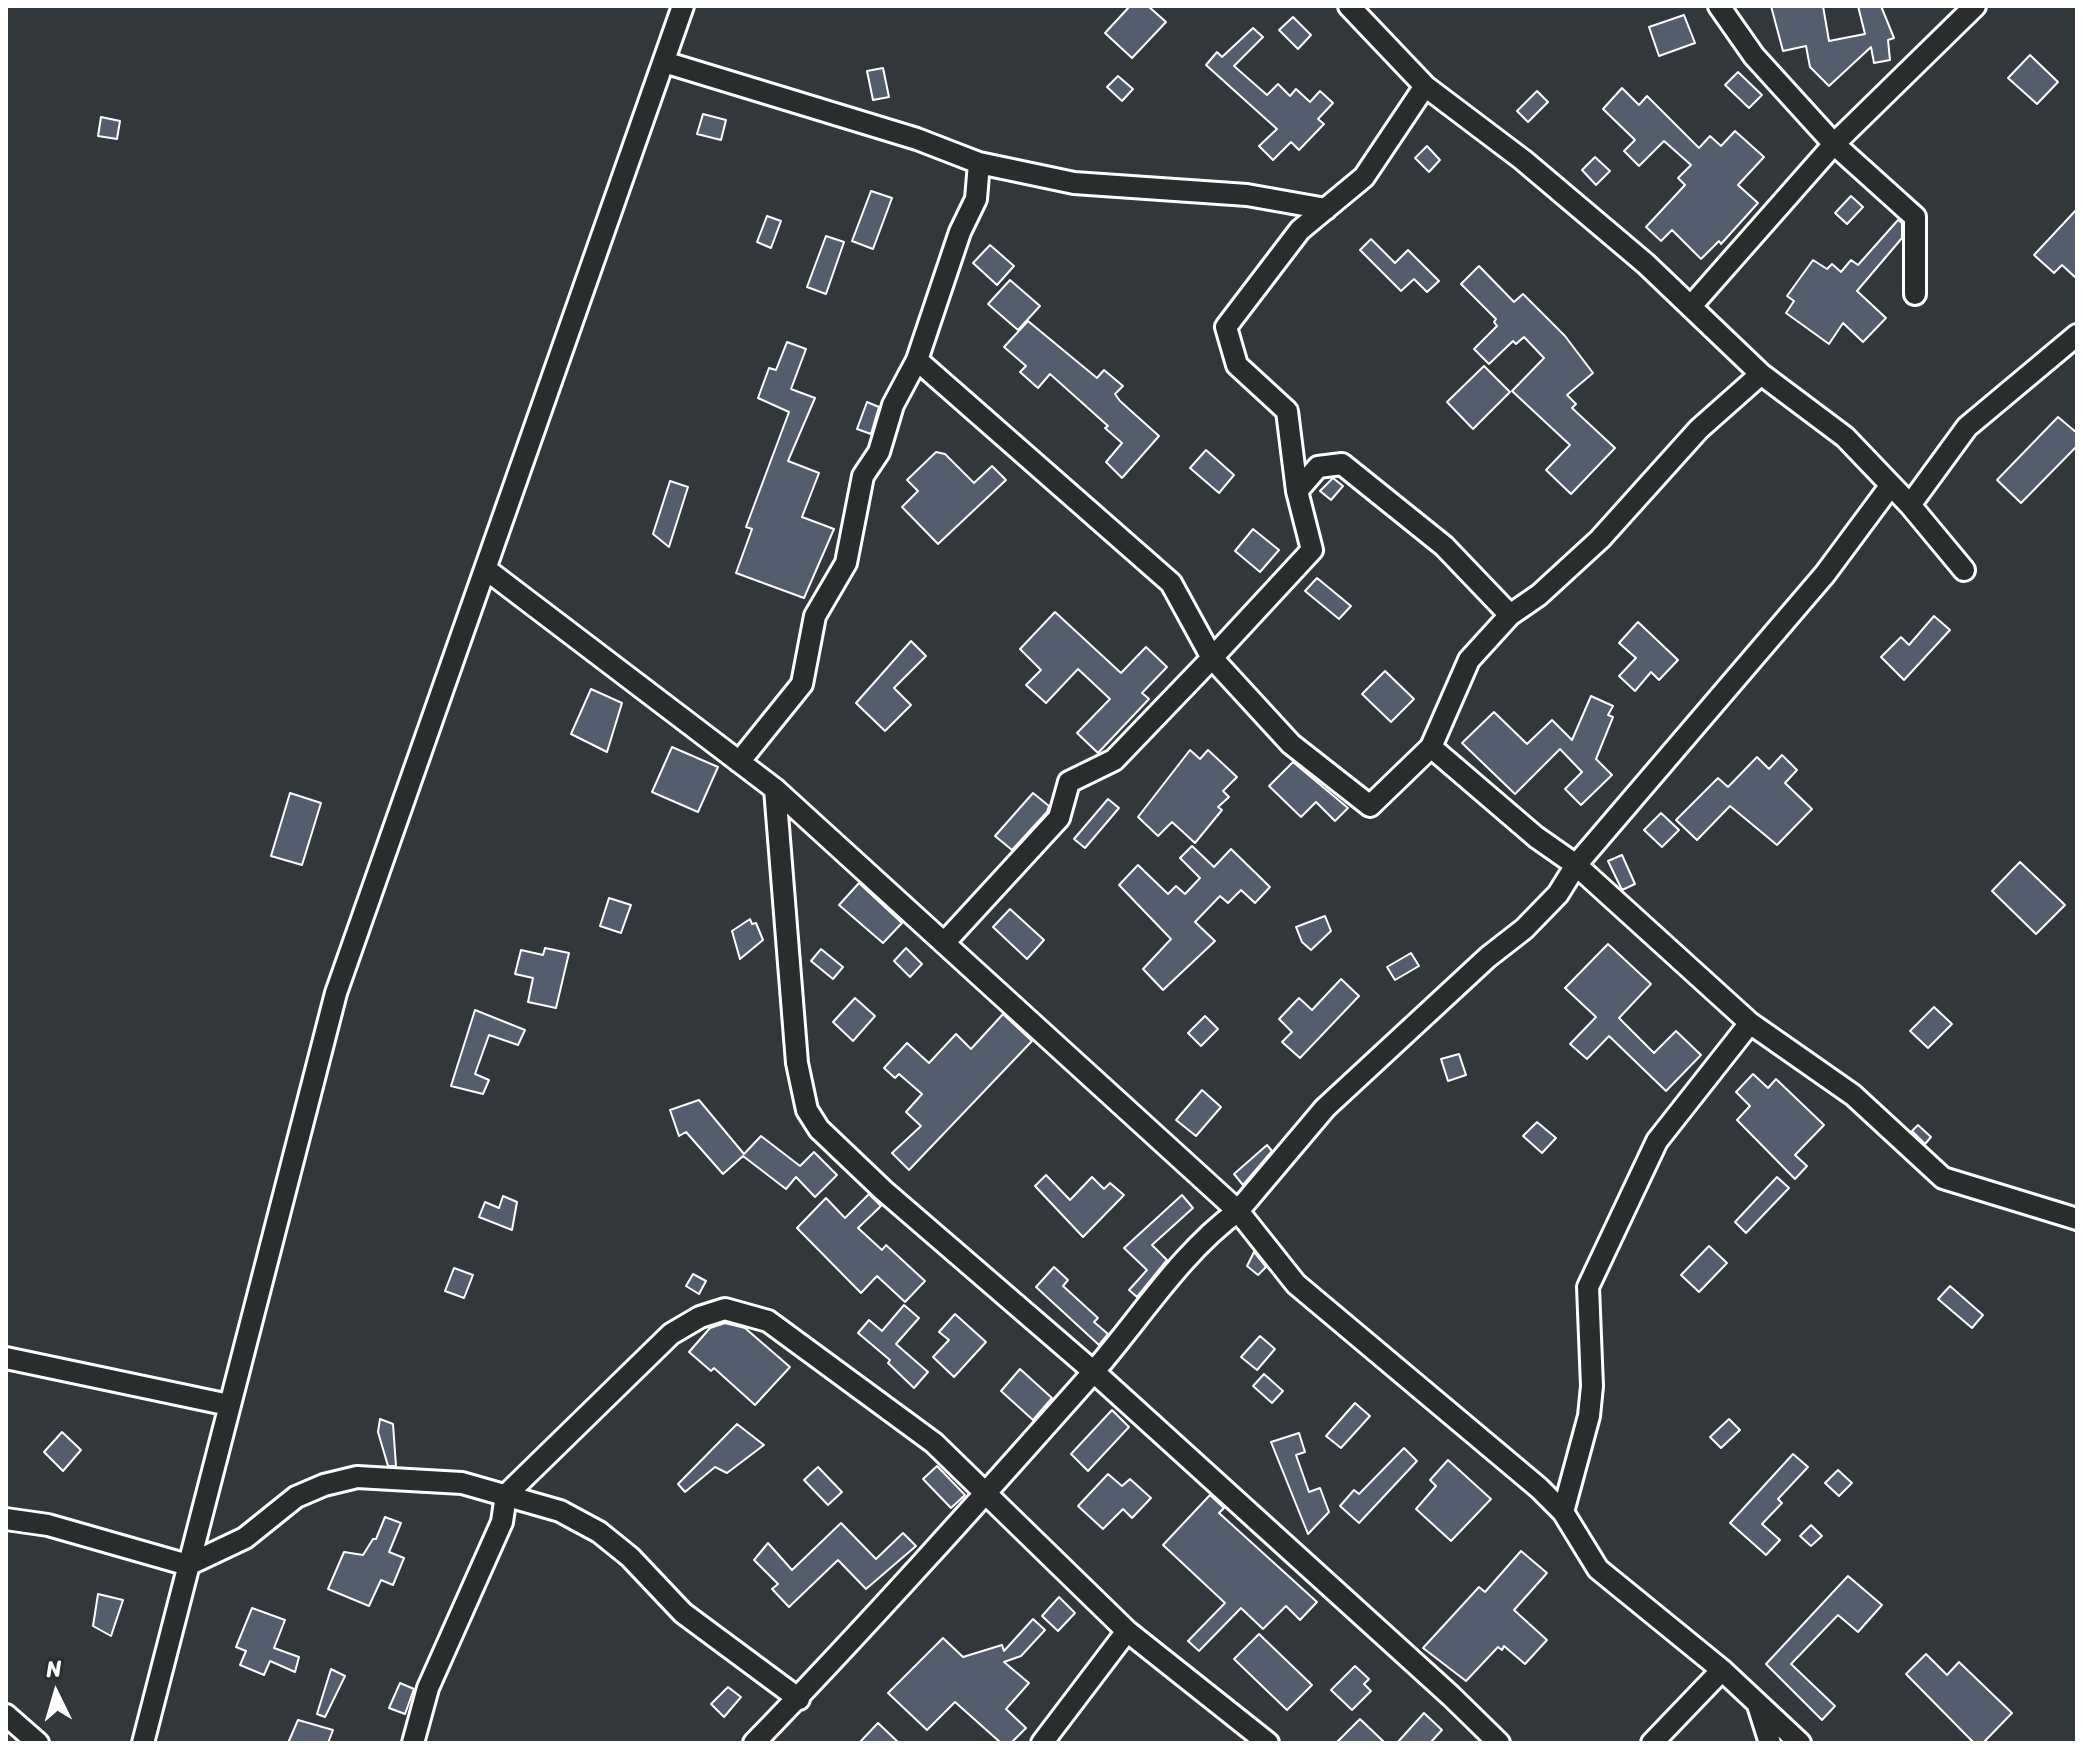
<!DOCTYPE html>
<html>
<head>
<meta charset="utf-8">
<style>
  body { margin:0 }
  #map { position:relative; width:2083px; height:1749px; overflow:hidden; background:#32373b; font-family:Sriracha,sans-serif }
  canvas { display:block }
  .frame { position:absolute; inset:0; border:8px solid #fff; pointer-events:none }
  .north { position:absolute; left:16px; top:1653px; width:80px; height:80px; -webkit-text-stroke:6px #2a2d2e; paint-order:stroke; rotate:355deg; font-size:22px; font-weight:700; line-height:32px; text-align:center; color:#fff }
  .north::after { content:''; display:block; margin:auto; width:28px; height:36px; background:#fff; clip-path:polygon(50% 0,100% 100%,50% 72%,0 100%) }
</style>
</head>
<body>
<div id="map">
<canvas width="2083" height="1749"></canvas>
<div class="frame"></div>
<div class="north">N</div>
</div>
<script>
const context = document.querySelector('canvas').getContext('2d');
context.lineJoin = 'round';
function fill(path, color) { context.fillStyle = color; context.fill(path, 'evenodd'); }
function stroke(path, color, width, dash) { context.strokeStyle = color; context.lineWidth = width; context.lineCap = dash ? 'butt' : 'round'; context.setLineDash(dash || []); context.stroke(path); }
const building = new Path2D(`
  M1130,6H1148L1166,22L1132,58L1105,33Z
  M1771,6H1823L1829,41L1865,34L1858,6H1881L1894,38L1888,40L1890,60L1874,63L1871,47L1829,86L1810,67L1806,46L1783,51Z
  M1684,15L1695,43L1659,56L1649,27Z
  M1293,17L1311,35L1298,49L1279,30Z
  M1253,28L1263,37L1234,66L1267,95L1278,84L1290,96L1296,89L1310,102L1320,91L1333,103L1318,119L1324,124L1299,150L1291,142L1273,160L1259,146L1277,129L1206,65L1217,52L1222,57Z
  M2030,55L2058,82L2037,104L2008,78Z
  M883,68L889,97L873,100L867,71Z
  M1738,72L1762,95L1749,108L1725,85Z
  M1118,76L1133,89L1122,101L1107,87Z
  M1622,88L1639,105L1647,96L1699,148L1710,136L1721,146L1735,131L1764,157L1738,185L1758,203L1721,244L1719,241L1701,259L1672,230L1661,241L1646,227L1685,185L1678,178L1691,165L1664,141L1639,166L1624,151L1635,140L1603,109Z
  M1537,91L1548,102L1528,122L1517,111Z
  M703,114L726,120L721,140L697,134Z
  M101,117L120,121L117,139L98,136Z
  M1427,146L1440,160L1429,172L1415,158Z
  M1595,157L1610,171L1596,185L1582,170Z
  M871,191L892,198L873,249L852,241Z
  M1851,196L1863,207L1847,224L1835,213Z
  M2077,209V279L2062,265L2054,273L2034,255Z
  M767,216L781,221L771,248L757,242Z
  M1898,220L1902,223V238L1857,291L1886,318L1863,342L1843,323L1829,344L1786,313L1794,301L1787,296L1813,260L1827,269L1832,264L1841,272L1851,260L1858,265Z
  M826,236L844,242L826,294L807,287Z
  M1371,239L1395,263L1408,250L1439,281L1427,292L1414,279L1401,291L1360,250Z
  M990,245L1014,266L997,285L973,263Z
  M1479,266L1514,302L1523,294L1565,336L1593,373L1567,395L1576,404L1572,408L1615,448L1571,494L1546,470L1570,445L1512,391L1544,358L1524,337L1516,344L1513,341L1489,364L1474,349L1497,326L1494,322L1496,319L1461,284Z
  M1010,280L1040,306L1018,330L988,304Z
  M1028,321L1097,378L1104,370L1123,386L1115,394L1120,401L1159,436L1122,478L1106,462L1122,443L1105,428L1108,426L1050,374L1038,388L1020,372L1026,366L1004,347Z
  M787,342L806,349L791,389L815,398L788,461L819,473L802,517L834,529L804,598L736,573L752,529L746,527L789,412L758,398L769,368L776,370Z
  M1484,366L1510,392L1473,429L1447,402Z
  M867,402L879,407L871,434L857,429Z
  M2058,417L2077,433V446L2021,503L1997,480Z
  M1206,450L1234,475L1219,493L1190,468Z
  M936,452L945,454L974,483L992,466L1006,480L938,544L902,507L918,491L907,480Z
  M1333,478L1343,486L1331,500L1320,491Z
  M670,481L688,487L669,547L653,534Z
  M1253,529L1279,550L1260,572L1235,551Z
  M1317,578L1351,606L1339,619L1305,591Z
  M1055,612L1121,673L1146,647L1167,667L1142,693L1149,699L1098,753L1077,733L1110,699L1078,669L1046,703L1026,685L1041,670L1020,649Z
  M1934,616L1950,630L1904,680L1881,657L1901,637L1909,645Z
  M1638,622L1678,660L1659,680L1651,672L1635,691L1619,676L1636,658L1619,643Z
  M911,641L926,656L894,688L911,705L885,731L856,703Z
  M1385,671L1414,699L1391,722L1362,694Z
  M591,689L622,703L607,752L571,734Z
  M1591,696L1613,706L1608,715L1613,717L1596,759L1612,775L1581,805L1565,789L1582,772L1560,749L1515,794L1462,743L1494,712L1527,744L1552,720L1572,740Z
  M672,747L718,767L698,812L652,792Z
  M1190,750L1200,759L1208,750L1237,777L1223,791L1229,797L1218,807L1222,810L1195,843L1172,822L1158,836L1138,817Z
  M1782,755L1797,770L1785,783L1812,809L1777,845L1730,806L1697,840L1676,820L1718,778L1728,787L1757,757L1769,769Z
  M1293,762L1348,808L1335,821L1316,802L1301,817L1269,786Z
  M290,793L321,803L302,865L271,856Z
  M1033,793L1049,806L1047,812L1012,850L995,836Z
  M1108,799L1119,808L1085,848L1074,839Z
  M1661,813L1679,830L1662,847L1644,830Z
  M1192,846L1214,867L1231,849L1270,887L1255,903L1241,890L1228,903L1220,896L1195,922L1215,941L1163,990L1143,969L1171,939L1119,885L1138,865L1168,894L1176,886L1185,894L1200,878L1180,858Z
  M1622,855L1635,884L1622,890L1608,861Z
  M2020,862L2065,905L2036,934L1992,891Z
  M859,883L902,923L883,943L839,905Z
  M609,898L631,905L621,933L600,926Z
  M1010,909L1044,940L1027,959L993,927Z
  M1325,916L1331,931L1311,950L1302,942L1296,927Z
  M750,919L752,924L756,923L763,940L740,959L732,931Z
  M1608,944L1651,984L1619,1018L1654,1053L1676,1031L1701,1055L1666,1091L1609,1036L1587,1059L1570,1044L1596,1017L1565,988Z
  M545,948L569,953L556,1008L528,1002L533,978L515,974L521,950L543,955Z
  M906,948L922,964L910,977L894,961Z
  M821,949L843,967L833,979L811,961Z
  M1411,953L1419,966L1395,980L1387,967Z
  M1341,979L1359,996L1300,1058L1282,1042L1292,1032L1279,1019L1299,998L1312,1010Z
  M855,998L875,1016L853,1041L833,1022Z
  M1934,1007L1952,1024L1928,1048L1910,1031Z
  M475,1010L525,1030L518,1045L489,1035L475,1074L489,1080L483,1094L451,1086Z
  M1003,1014L1032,1041L909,1170L892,1153L921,1126L906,1112L922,1094L899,1074L895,1078L884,1068L907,1043L929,1063L956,1034L971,1049Z
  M1205,1016L1218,1029L1201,1046L1188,1033Z
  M1459,1054L1466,1075L1448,1081L1441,1059Z
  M1753,1074L1768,1088L1776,1079L1824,1125L1795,1155L1807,1166L1795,1179L1737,1120L1750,1106L1736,1092Z
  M1202,1090L1221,1107L1196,1136L1176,1120Z
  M699,1100L744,1154L761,1136L800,1166L814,1152L837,1175L815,1197L796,1177L786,1189L743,1156L723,1174L686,1132L679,1136L670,1110Z
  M1537,1122L1556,1138L1542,1153L1523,1136Z
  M1918,1125L1931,1137L1925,1144L1912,1131Z
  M1267,1145L1272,1151L1243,1185L1234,1174Z
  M1046,1175L1070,1200L1092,1177L1104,1189L1110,1183L1124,1195L1083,1237L1035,1186Z
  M1777,1177L1789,1188L1746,1233L1735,1222Z
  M869,1194L881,1206L858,1228L882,1250L886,1245L925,1281L905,1302L877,1276L861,1293L797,1228L826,1198L845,1218Z
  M1182,1195L1193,1208L1152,1245L1167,1260L1137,1297L1129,1290L1147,1270L1124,1248Z
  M503,1196L517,1202L512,1230L479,1217L485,1202L499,1208Z
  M1709,1246L1727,1263L1699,1292L1681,1275Z
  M1254,1252L1266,1267L1258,1275L1247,1266Z
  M1054,1267L1068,1280L1063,1286L1098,1318L1094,1322L1108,1334L1099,1345L1036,1287Z
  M454,1268L473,1275L464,1298L445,1291Z
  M693,1274L706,1281L699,1294L686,1286Z
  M1950,1286L1983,1315L1972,1328L1938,1299Z
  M904,1305L919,1318L896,1344L928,1372L914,1388L888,1363L890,1360L858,1333L869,1320L882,1331Z
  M955,1314L986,1342L954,1377L933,1357L949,1340L939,1332Z
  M725,1323L745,1328L790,1367L755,1405L714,1368L711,1371L689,1352L710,1328Z
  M1260,1336L1275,1349L1257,1370L1241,1357Z
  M1020,1369L1052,1398L1033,1420L1001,1391Z
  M1264,1374L1283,1391L1272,1403L1253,1386Z
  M1355,1403L1370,1416L1341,1448L1326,1436Z
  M1112,1410L1129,1427L1088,1471L1071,1454Z
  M380,1419L393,1424L396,1466H388L378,1432Z
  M1729,1419L1740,1430L1721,1448L1710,1437Z
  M737,1424L764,1445L727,1473L715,1467L685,1492L678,1484Z
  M62,1432L81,1450L63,1471L44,1452Z
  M1299,1433L1305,1452L1296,1455L1309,1492L1320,1488L1329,1512L1308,1534L1271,1442Z
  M1404,1448L1417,1461L1359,1523L1340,1506L1354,1490L1359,1494Z
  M1793,1454L1808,1467L1778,1499L1782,1503L1762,1524L1780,1540L1766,1555L1730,1523Z
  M1448,1460L1491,1499L1451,1541L1416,1509L1436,1486L1430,1480Z
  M937,1466L965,1495L951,1508L923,1479Z
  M818,1467L842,1492L828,1505L804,1480Z
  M1838,1470L1852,1483L1839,1496L1825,1483Z
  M1108,1474L1122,1486L1130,1479L1151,1498L1132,1518L1123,1509L1103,1529L1078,1506Z
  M1210,1495L1224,1508L1219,1513L1317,1602L1300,1620L1286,1606L1263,1629L1241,1608L1199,1651L1188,1641L1225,1603L1163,1545Z
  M385,1517L401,1523L389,1552L404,1558L393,1585L381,1580L369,1606L328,1589L344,1552L363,1555L373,1539H376Z
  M841,1523L876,1559L903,1533L916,1546L866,1589L838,1560L789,1607L772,1589L778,1584L754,1560L768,1543L792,1570Z
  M1811,1525L1822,1536L1811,1546L1800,1536Z
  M1521,1551L1547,1573L1514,1610L1547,1640L1525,1664L1504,1646L1502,1650L1498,1647L1466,1681L1423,1648L1479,1587L1485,1592Z
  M1848,1576L1882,1605L1858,1632L1838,1615L1791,1664L1835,1706L1822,1720L1766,1664Z
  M98,1594L123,1600L111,1636L93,1626Z
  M1059,1597L1075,1613L1058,1631L1042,1616Z
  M252,1608L285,1620L274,1648L299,1657L295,1672L270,1661L264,1675L240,1665L246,1651L236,1647Z
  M1033,1619L1045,1630L1021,1656L1004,1662L1029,1683L1006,1709L1026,1728L1011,1743H1001L955,1702L927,1730L888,1693L943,1638L963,1657L1002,1645L1004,1651Z
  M1259,1634L1312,1685L1287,1710L1234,1659Z
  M1926,1654L1947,1675L1959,1662L2012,1713L1983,1743H1974L1906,1674Z
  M1355,1666L1369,1679L1364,1684L1371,1691L1352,1710L1331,1690Z
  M331,1669L345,1676L325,1717L317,1714Z
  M400,1683L414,1689L405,1714L389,1708Z
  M728,1687L741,1697L724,1717L711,1704Z
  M1424,1713L1442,1730L1430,1743H1397Z
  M1360,1719L1385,1743H1336Z
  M298,1720L333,1730L328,1743H288Z
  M878,1723L899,1743H859Z`);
const minor = new Path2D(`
  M1349,6L1425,86L1523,160L1646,264L1761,374L1845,437L1910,505L1964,570
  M1719,6L1754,56L1834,144L1915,217V294
  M664,62L917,139L979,163L1074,183L1247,195L1326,209
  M1425,86L1364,177L1300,230L1226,327L1237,365L1287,411L1297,491L1318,467L1342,464L1444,546L1510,615
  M1692,305L1834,144L1975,6
  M917,360L1171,583L1212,658L1312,550L1297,491
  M1910,505L1967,427L2077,335
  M487,570L775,789L1238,1211C1179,1254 1138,1322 1089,1377C979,1501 869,1624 754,1743
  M1431,747L1469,660L1510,615L1539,595L1600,539L1699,429L1761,374
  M739,762L802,684L815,616L846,563L863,476L879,452L893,405L917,360L960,232L976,199L979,163
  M775,789L797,1063L807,1110L819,1129L883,1190L1094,1372L1451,1696L1499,1743
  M944,943L1059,818L1069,782L1114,760L1212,658L1291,744L1370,806L1431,747L1536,837L1576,865L1750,1023L1853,1095L1943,1178L2077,1219
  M6,1358L229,1405
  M1563,1512L1589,1416L1592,1386L1588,1287L1657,1141L1750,1023
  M6,1519L48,1525L188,1565L245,1538L296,1497L324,1485L357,1477L462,1483L560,1511L599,1532L630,1557L683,1613L799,1699
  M1758,1705L1770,1743
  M6,1715L38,1743
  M143,1743L336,993L683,6
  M413,1743L428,1688L502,1522L506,1495L671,1334L700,1317L725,1309L768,1321L934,1443L1127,1631L1268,1743
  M1042,1743L1127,1631
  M1652,1743L1722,1670
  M1800,1743L1722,1670L1598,1569L1563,1512L1539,1488L1296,1284L1238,1211L1325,1108L1488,957L1524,929L1558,894L1576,865L1825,574L1891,485`);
fill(building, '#545d6e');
stroke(building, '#fff', 2);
stroke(minor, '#fff', 26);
stroke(minor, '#2a2d2e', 20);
</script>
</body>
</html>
